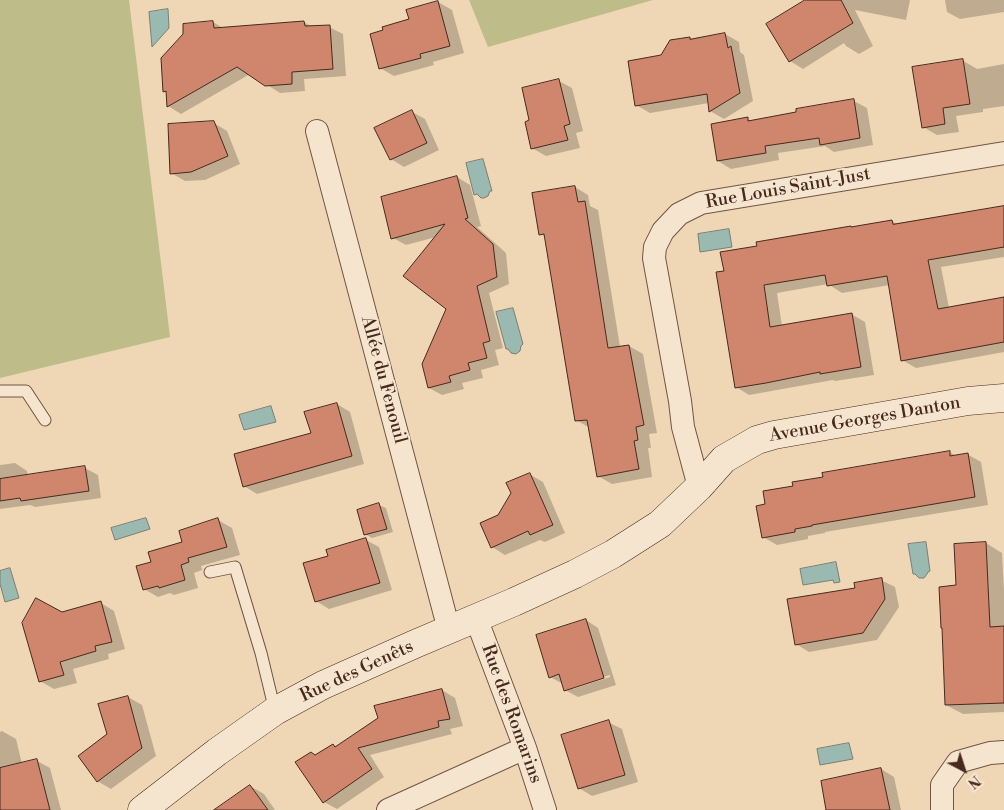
<!DOCTYPE html>
<html>
<head>
<meta charset="utf-8">
<style>
  body { margin:0 }
  #map { position:relative; width:1004px; height:810px; overflow:hidden; background:#efd7b5; font-family:"Libre Bodoni",serif }
  canvas { display:block }
  .north { position:absolute; left:939px; top:745px; width:50px; height:50px; -webkit-text-stroke:4px #f5e5cf; paint-order:stroke; rotate:140deg; font-size:14px; font-weight:700; line-height:20px; text-align:center; color:#47291d }
  .north::after { content:''; display:block; margin:auto; width:18px; height:22px; background:#47291d; clip-path:polygon(50% 0,100% 100%,50% 72%,0 100%) }
</style>
</head>
<body>
<div id="map">
<canvas width="1004" height="810"></canvas>
<div class="north">N</div>
</div>
<script>
const context = document.querySelector('canvas').getContext('2d');
context.lineJoin = 'round';
function fill(path, color) { context.fillStyle = color; context.fill(path, 'evenodd'); }
function stroke(path, color, width, dash) { context.strokeStyle = color; context.lineWidth = width; context.lineCap = dash ? 'butt' : 'round'; context.setLineDash(dash || []); context.stroke(path); }
function write(font, color, halo, rows, align = 'center') {
  context.font = font + ' "Libre Bodoni",serif'; context.lineWidth = 4; context.setLineDash([]); context.textBaseline = 'middle'; context.strokeStyle = halo; context.fillStyle = color; for (const [text, x, y, turn = 0] of rows) {
    context.save(); context.translate(x, y); context.rotate((+turn || 0) * Math.PI / 180); context.textAlign = isNaN(turn) ? turn : align; if (halo) context.strokeText(text, 0, 0); context.fillText(text, 0, 0); context.restore();
  }
}
const green = new Path2D(`
  M0,0H129L170,337L0,378Z
  M469,0H653L488,47Z`);
const water = new Path2D(`
  M168,9L169,28L152,47L149,12Z
  M483,159L492,191H490L488,196L484,198H481L477,194L474,195L466,163Z
  M729,229L732,247L700,252L698,234Z
  M513,308L523,344L521,346L520,351L516,354L511,353L508,349H506L496,312Z
  M271,406L276,422L244,430L239,415Z
  M146,518L150,529L115,540L111,528Z
  M926,542L930,571L928,572L927,574L924,578H919L915,574H913L908,544Z
  M836,562L840,582L834,583L833,580L803,585L800,569Z
  M10,568L19,598L5,602L0,584V571Z
  M849,743L853,759L820,765L817,749Z`);
const shadow = new Path2D(`
  M807,0H910L906,20L855,10L873,46L859,54L846,46L844,43L803,69L790,61Z
  M945,0H1004V12L960,19L947,12Z
  M438,2L452,10L464,53L433,62L434,65L394,76L380,68L410,20Z
  M213,22L223,28L304,22L312,27H329L343,34L346,76L304,79L305,91L280,93L250,74L181,114L168,106L167,93L164,91Z
  M725,34L739,42L740,52L744,55L753,101L724,119L710,111L709,103L650,113L636,105L662,57L689,38L692,40Z
  M962,60L977,69L1004,64V106L983,109V112L956,116L959,132L937,135L923,127Z
  M559,81L572,88L583,131L576,133L580,148L546,156L532,148L531,121Z
  M854,101L867,108L873,145L834,152L825,146L778,153L779,160L731,169L718,161L747,119L752,121Z
  M412,112L425,119L439,150L404,167L391,159Z
  M214,123L227,131L240,164L205,180L185,181L171,173Z
  M457,177L470,185L481,226L477,227L506,253L509,284L489,293L503,348L495,350L499,365L481,370L483,378L462,383L464,389L442,395L429,388L447,309L436,237L406,245L393,238Z
  M575,187L588,195L590,206L598,210L620,347L629,346L643,354L657,433L649,434L651,448H648L652,477L612,484L598,476L590,428L576,420L546,237L541,234Z
  M1004,206V257L941,267L949,308L1004,298V352L916,368L902,360L890,285L842,293L828,284L777,293L782,326L851,314L865,322L874,375L835,381L833,380L749,395L736,387L717,273L892,221L898,225Z
  M337,404L350,412L364,464L257,494L244,486L312,433Z
  M949,452L956,456L967,454L981,462L988,505L825,532V533L808,536V539L777,545L763,537Z
  M15,463L27,471L28,476L85,468L98,475L101,498L35,507L30,505L0,509V465Z
  M529,474L543,482L565,533L545,542L540,540L505,555L492,547L499,516Z
  M379,505L386,508L393,532L372,538L365,534Z
  M218,520L232,528L240,555L201,566L202,570L194,573L198,588L174,595L170,593L158,597L144,589L152,563Z
  M366,540L379,547L392,590L329,609L316,601L330,557Z
  M986,543L1002,553L1004,590V712L963,714L946,705Z
  M881,580L895,587L899,607L877,640L809,652L796,644L856,589Z
  M101,603L114,611L125,649L108,654L109,659L73,669L77,683L54,689L40,681L62,613Z
  M586,620L598,628L616,685L578,697L565,690L563,684L550,677ZM610,675V677L573,689V686Z
  M442,690L455,698L463,726L450,729L452,734L370,755L384,777L337,809L324,802L316,756L333,745L337,747Z
  M128,697L142,705L156,756L111,789L97,781L108,734Z
  M608,722L622,729L638,782L592,796L579,788Z
  M2,731L16,739L22,764L37,761L50,768L61,810H0V732Z
  M881,769L894,777L901,810H828Z
  M250,786L264,794L275,810H216Z`);
const building = new Path2D(`
  M805,0H841L853,23L789,62L766,24Z
  M438,1L450,46L420,54L421,58L379,69L370,34L383,30L382,27L409,19L406,10Z
  M213,21L214,28L304,21L305,26L330,25L333,69L292,72V84L265,86L237,67L167,107L166,91L163,92L161,58L183,34V24Z
  M725,33L728,48L731,46L740,93L709,112L707,94L635,106L628,61L661,55L670,40L690,37V39Z
  M963,59L970,104L943,108L945,124L922,128L912,67Z
  M559,79L570,124L564,126L568,140L531,149L525,122L529,120L522,88Z
  M854,99L860,138L820,145L819,138L765,146L766,153L717,161L711,124L748,117V121L796,112V109Z
  M412,110L427,143L390,160L374,128Z
  M214,121L228,156L191,172L170,174L168,124Z
  M457,176L468,218L465,219L493,244L497,277L477,286L490,341L483,343L487,358L468,363L470,370L449,376L451,382L428,388L422,364L446,309L403,276L445,224L391,239L381,197Z
  M575,186L578,202L585,201L608,348L629,345L644,425L636,427L638,440L634,441L639,469L597,477L587,420L575,421L544,234L539,235L532,193Z
  M1004,206V247L928,260L938,309L1004,297V342L901,361L887,276L827,286L825,275L764,285L770,327L852,313L861,367L820,374V372L766,383L735,388L716,272L724,271L720,252L757,246L756,242L797,235L851,226V227L892,220L893,224Z
  M337,403L352,456L243,487L234,454L311,433L304,412Z
  M950,451V456L968,453L975,497L812,525V526L795,529V532L762,538L756,506L765,504L763,491L793,486L792,482L823,477L822,473Z
  M85,466L89,491L21,501L20,498L0,501V479Z
  M530,473L553,525L530,535L528,531L491,548L480,523L498,515L511,493L506,483Z
  M379,503L387,529L364,535L357,510Z
  M218,518L227,547L188,558L189,562L181,565L185,580L159,588L158,586L143,590L136,566L151,562L148,552L182,542L179,531Z
  M366,538L380,583L315,602L303,563L328,556L326,550Z
  M986,542L990,627L1004,626V703L945,705L942,628H941L939,587L956,585L954,544Z
  M882,578L885,599L863,633L795,645L787,599L855,588L854,583Z
  M36,598L62,612L101,601L112,642L95,646L96,651L60,662L64,675L39,682L22,623Z
  M586,619L604,678L564,691L559,674L549,678L536,635Z
  M442,689L450,719L438,721L439,727L358,748L372,769L323,803L295,762L311,752L315,755L333,744L335,747L378,718L374,706Z
  M128,696L142,748L97,782L78,756L107,734L98,704Z
  M609,720L625,775L578,789L561,735Z
  M37,759L50,810H0V768Z
  M881,768L890,810H826L821,781Z
  M250,785L268,810H214Z`);
const lane = new Path2D(`
  M0,391H26L45,420
  M210,572L235,567L261,653L275,711`);
const street = new Path2D(`
  M317,131L449,630
  M699,487L683,427L680,401L654,258L655,247L663,231L679,214L701,203L1004,153
  M476,618L525,748L545,810
  M388,810L525,748
  M942,810V785L958,762L990,753L1004,752`);
const secondary = new Path2D(`
  M142,810L217,752L275,711L323,685L415,644L514,602L575,574L613,554L660,524L699,487L724,459L757,440L774,435L968,401L1004,398`);
const streetNames = [
  ["Rue Louis Saint-Just",788,189,-10],
  ["Allée du Fenouil",383,380,75],
  ["Avenue Georges Danton",865,420,-10],
  ["Rue des Genêts",357,672,-25],
  ["Rue des Romarins",511,714,70]
];
fill(green, '#bebd8a');
fill(water, '#9ab9b1');
stroke(water, '#797f76', 1);
fill(shadow, '#0003');
fill(building, '#cf866d');
stroke(building, '#47291d', 1);
stroke(lane, '#715443', 13);
stroke(street, '#715443', 24);
stroke(secondary, '#47291d', 29);
stroke(lane, '#f5e5cf', 11);
stroke(street, '#f5e5cf', 22);
stroke(secondary, '#f5e5cf', 28);
write('18px', '#47291d', '#f5e5cf', streetNames);
</script>
</body>
</html>
